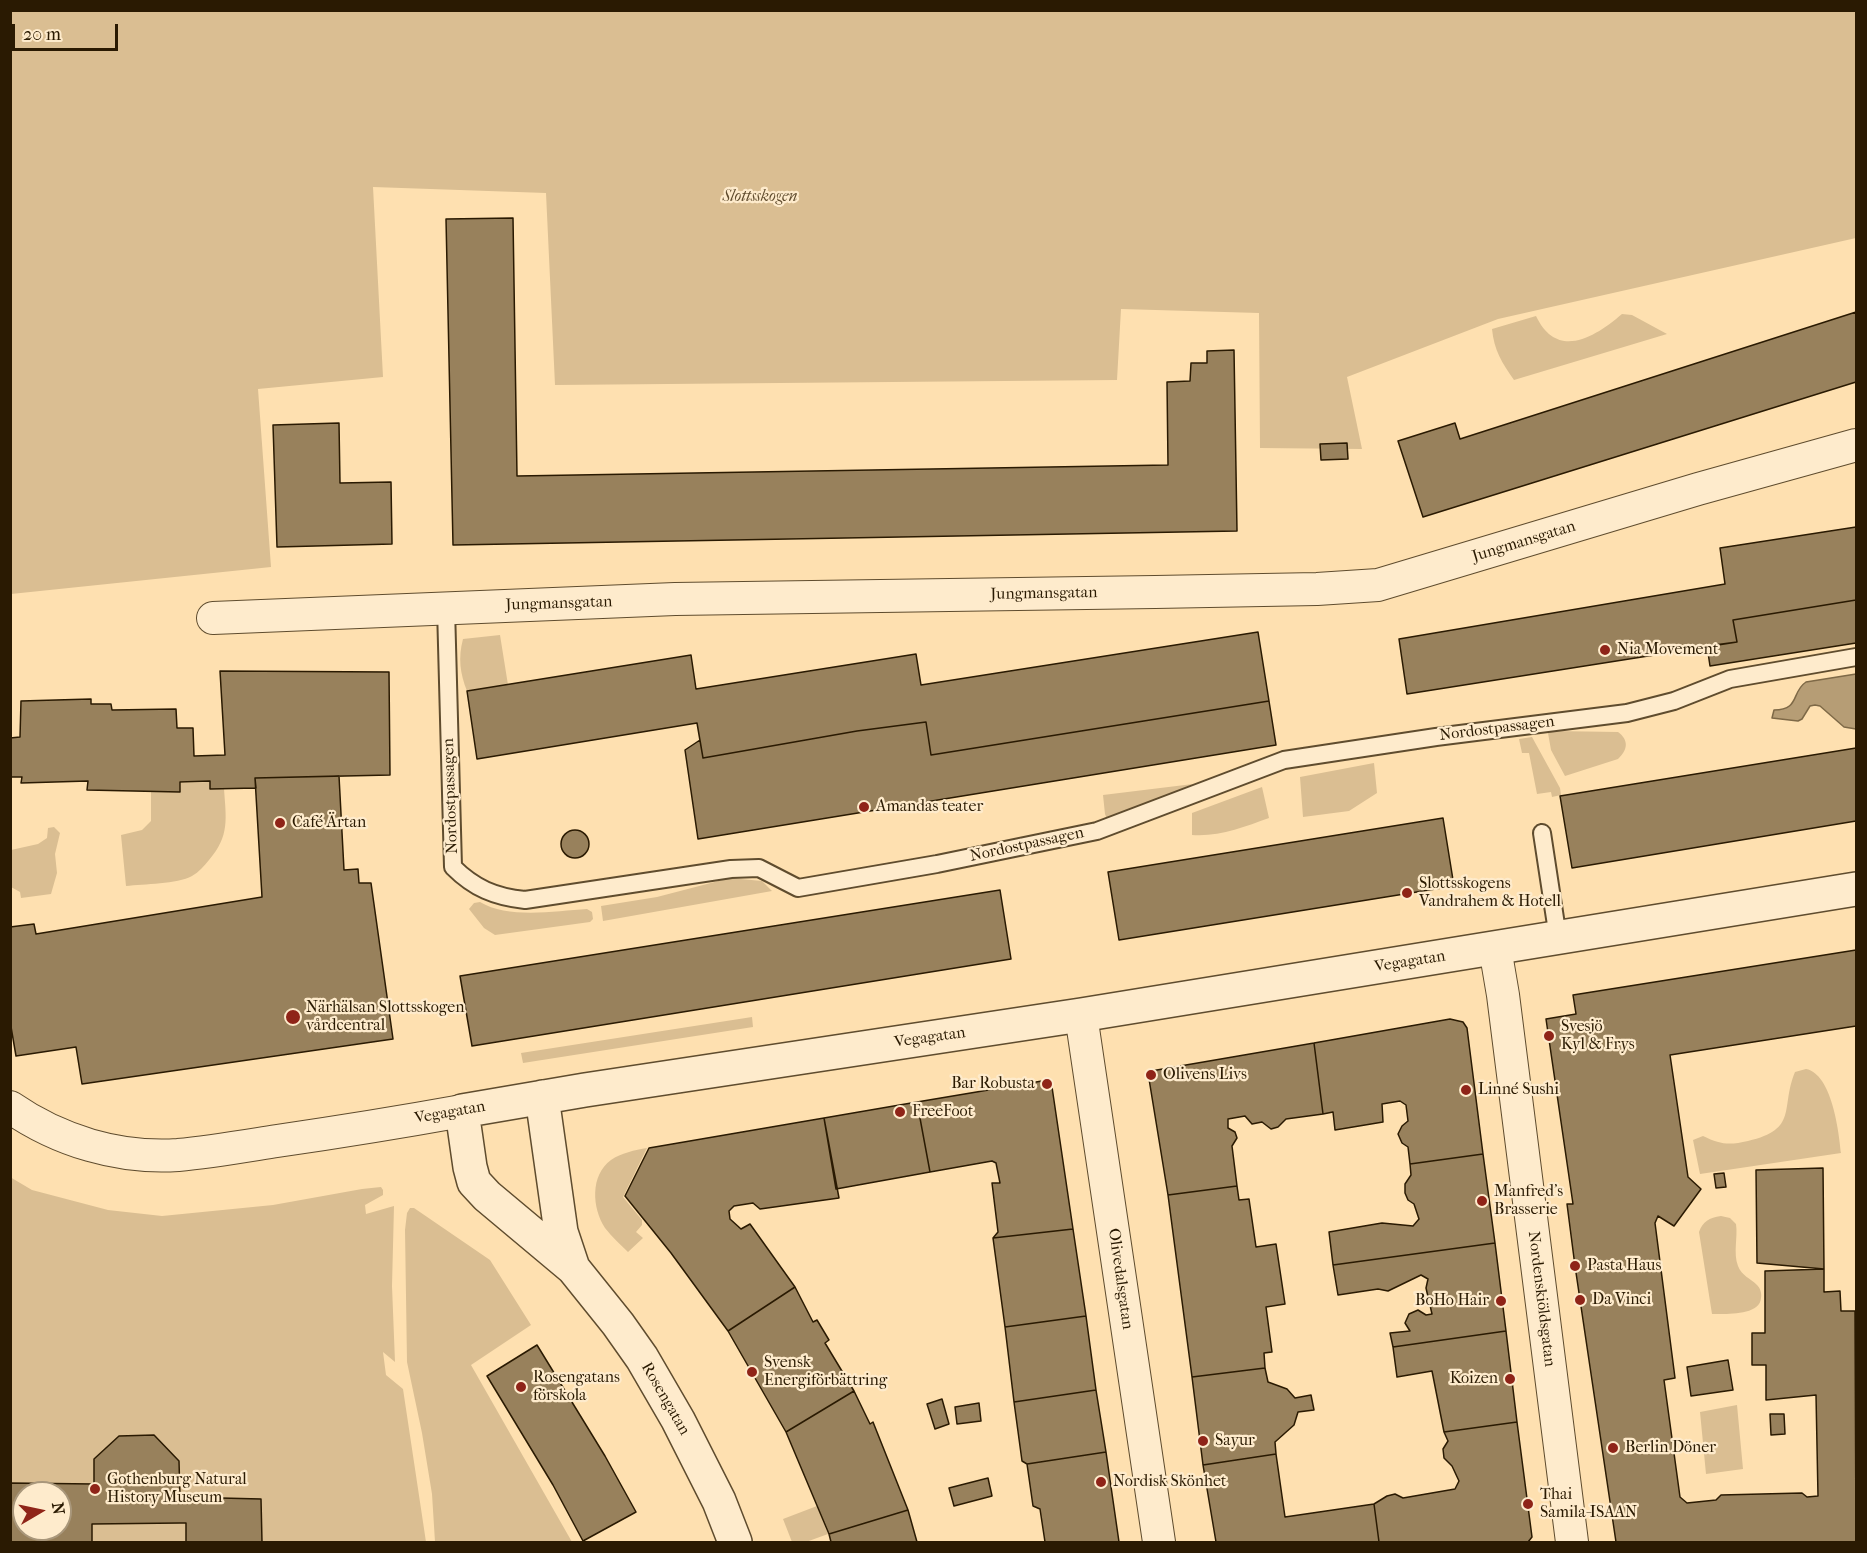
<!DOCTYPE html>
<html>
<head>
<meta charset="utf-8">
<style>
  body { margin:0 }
  #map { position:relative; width:1867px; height:1553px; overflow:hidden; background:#fee0b0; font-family:"IM FELL French Canon",serif }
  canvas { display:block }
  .frame { position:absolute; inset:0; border:12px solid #2a1a02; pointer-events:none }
  .north { position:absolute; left:12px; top:1481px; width:60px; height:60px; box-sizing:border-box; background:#feebcc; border:2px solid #a9977b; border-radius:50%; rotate:81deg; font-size:16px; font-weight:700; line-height:24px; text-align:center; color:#2a1a02 }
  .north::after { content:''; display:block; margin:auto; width:21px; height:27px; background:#8f2418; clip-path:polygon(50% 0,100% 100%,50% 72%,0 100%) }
  .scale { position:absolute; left:12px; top:24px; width:106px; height:27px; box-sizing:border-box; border:3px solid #2a1a02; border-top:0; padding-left:8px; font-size:18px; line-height:21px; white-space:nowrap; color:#2a1a02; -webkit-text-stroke:4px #feebcc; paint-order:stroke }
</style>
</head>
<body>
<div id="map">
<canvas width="1867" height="1553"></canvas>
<div class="frame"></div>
<div class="north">N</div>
<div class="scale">20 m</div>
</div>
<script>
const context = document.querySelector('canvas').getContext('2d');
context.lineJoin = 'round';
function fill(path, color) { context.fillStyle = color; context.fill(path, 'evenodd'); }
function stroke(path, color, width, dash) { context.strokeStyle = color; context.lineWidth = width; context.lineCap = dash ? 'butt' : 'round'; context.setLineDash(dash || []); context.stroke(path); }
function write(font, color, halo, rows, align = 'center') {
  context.font = font + ' "IM FELL French Canon",serif'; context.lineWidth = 4.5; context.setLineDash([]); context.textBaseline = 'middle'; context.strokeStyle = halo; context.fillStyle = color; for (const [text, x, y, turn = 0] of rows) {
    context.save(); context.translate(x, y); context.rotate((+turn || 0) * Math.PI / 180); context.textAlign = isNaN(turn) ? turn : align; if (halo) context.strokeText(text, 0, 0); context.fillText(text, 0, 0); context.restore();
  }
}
const green = new Path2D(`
  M11,11H1856V238L1498,319L1347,377L1362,449L1260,448L1259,313L1121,309L1117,380L555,385L546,193L373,187L383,377L258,389L271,567L11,594Z
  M1622,314L1632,315L1667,334L1514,380C1502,363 1494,350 1492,329L1536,316C1557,360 1594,338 1622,314Z
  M500,635L508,685L467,691C460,673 458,658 463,639Z
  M1554,731L1618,732C1629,740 1628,750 1618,759L1565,776L1551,750L1548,733Z
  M1532,737L1560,788L1561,795L1552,797L1551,792L1537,794L1529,753H1522L1519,739Z
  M1374,763L1377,793L1349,811L1303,817L1300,777Z
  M210,782V789H224C226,818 230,836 209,860C204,866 199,872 192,876C177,884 144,884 126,886L121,835L142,830L151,821V792H180L181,783Z
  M1193,784L1113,819H1107L1105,814L1103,795Z
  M1262,787L1269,818C1244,827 1219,837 1192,835V813Z
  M54,827L60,833L55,854L57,873L51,894L21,898L20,892L11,887V850L38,844L47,838L48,828Z
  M730,878L762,881L772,891L603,921L601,906L657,897Z
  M480,902C508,919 555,911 587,909L592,912L593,919L590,922L495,935L484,928L469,909L474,903Z
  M752,1017L753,1027L523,1063L521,1053Z
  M1806,1069C1832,1074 1839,1132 1841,1153L1700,1174L1693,1140L1703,1136C1721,1145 1730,1145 1748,1141C1799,1129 1780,1108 1795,1072Z
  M647,1148L623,1197L642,1220V1225L636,1232L643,1238L628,1252C620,1244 612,1237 605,1228C592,1208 590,1175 611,1160C621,1153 635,1150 647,1148Z
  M10,1177L32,1190L108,1210L162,1216L273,1205L362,1189L381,1187L383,1190V1195L365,1205L366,1214L394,1206L392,1286L395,1362L383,1352L386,1375L403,1389L426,1542H11ZM24,1493H60V1529H24Z
  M410,1208H414L490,1260L531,1325L471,1365L572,1542H435L432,1494L422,1433L407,1362L405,1230L407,1213Z
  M1721,1216L1730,1218L1736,1224C1738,1237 1733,1253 1738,1266C1742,1276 1750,1278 1757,1285C1760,1288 1762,1293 1761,1298C1760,1316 1724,1314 1712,1314L1699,1232C1703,1221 1709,1218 1721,1216Z
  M1737,1405L1743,1469L1706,1474L1700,1412Z
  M817,1506L828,1534L806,1542H792L783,1519Z`);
const water = new Path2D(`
  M1856,674V729L1844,727L1820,706L1815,705L1810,706L1802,719L1798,721L1772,718L1774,710C1800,710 1791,692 1806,682Z`);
const building = new Path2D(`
  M513,218L517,476L1168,465L1167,382L1190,381L1191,363H1207V351L1234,350L1237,531L453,545L446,219Z
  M1856,312V382L1423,517L1398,441L1455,423L1460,439Z
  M339,423L340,483L391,482L392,544L277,547L273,425Z
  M1347,443L1348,459L1321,460L1320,444Z
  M1856,527V600L1733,620L1737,642L1407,694L1399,639L1725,584L1720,548Z
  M1856,600V643L1710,666L1707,646L1737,642L1733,620Z
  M1258,632L1269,701L931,755L926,722L857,731L703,758L697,723L477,759L467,691L691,655L696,689L916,654L921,685Z
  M220,671L389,672L390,775L255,778L256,788L210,789V781L180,782V792L87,790L88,781L21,783L22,777H10V738L20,737L21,701L91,699V704H111L112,710L176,709L177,728H193L194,756L225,755Z
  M1269,701L1276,745L698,839L685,750L700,740L703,758L857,731L926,722L931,755Z
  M1856,748V821L1572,868L1560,796Z
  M339,776L344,870L358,869L359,883H371L393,1039L82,1084L76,1047L16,1056L10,1021V927L34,924L36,934L262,897L255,778Z
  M1443,818L1454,886L1119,940L1108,872Z
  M561 844a14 14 0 1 1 28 0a14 14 0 1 1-28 0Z
  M1000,890L1011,959L472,1046L460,976Z
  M1856,950V1026L1670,1055L1688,1177L1701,1189L1674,1226L1658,1216L1655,1223L1675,1378L1664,1380L1680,1497L1687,1503L1716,1500L1721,1495L1802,1493L1807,1497L1818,1496L1816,1395L1766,1400V1365H1752V1333H1765V1271L1824,1269V1292L1840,1291L1841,1311H1855L1856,1542H1616L1575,1266L1567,1204H1573L1546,1019L1576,1014L1573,995Z
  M1450,1019L1463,1022L1467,1028L1483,1154L1410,1164L1408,1147L1402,1143L1398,1134L1402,1126L1408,1121L1406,1105L1400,1101L1382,1104L1383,1122L1335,1130L1333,1112L1323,1114L1314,1043Z
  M1314,1043L1323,1114L1286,1119L1278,1127L1271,1129L1262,1122L1252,1124L1245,1116L1228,1119V1128L1235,1132L1237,1138L1232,1146L1237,1186L1168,1195L1149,1079L1151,1071Z
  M1042,1081L1052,1087L1073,1229L993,1238L998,1232L992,1183H1000L996,1163L992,1161L930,1172L917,1102Z
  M917,1102L930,1172L836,1189L824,1118Z
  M824,1118L839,1198L760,1209L753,1203L734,1206L729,1211L730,1219L741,1229L750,1224L795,1287L728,1331L671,1253L625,1196L649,1148Z
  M1483,1154L1495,1243L1333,1265L1329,1232L1382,1223L1413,1226L1419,1219L1414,1204L1408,1200L1405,1193V1184L1411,1175L1410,1164Z
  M1823,1168L1824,1269L1757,1263L1756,1170Z
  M1724,1173L1726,1187L1716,1188L1714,1174Z
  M1237,1186L1239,1200L1249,1199L1256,1247L1276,1244L1285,1304L1266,1307L1272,1352L1264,1353L1265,1368L1192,1377L1168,1195Z
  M1073,1229L1086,1316L1005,1327L993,1238Z
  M1495,1243L1506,1331L1393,1347L1390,1333L1410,1331L1405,1323L1409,1314L1418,1310L1426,1315L1432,1314L1426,1288L1428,1279L1421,1275L1388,1291L1378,1289L1338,1295L1333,1265Z
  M795,1287L813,1322L817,1320L829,1340L825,1343L854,1391L786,1432L728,1331Z
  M1086,1316L1096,1390L1014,1402L1005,1327Z
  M1506,1331L1517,1422L1444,1432L1432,1371L1397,1377L1393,1347Z
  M537,1345L605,1456L636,1512L583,1541L553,1485L487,1376Z
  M1728,1360L1733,1390L1691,1396L1687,1367Z
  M1265,1368L1268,1382L1287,1389L1295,1398L1311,1395L1314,1410L1298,1412L1294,1425L1275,1442L1276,1454L1203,1465L1192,1377Z
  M1096,1390L1106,1452L1027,1464L1022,1461L1014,1402Z
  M854,1391L870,1424L873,1422L908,1510L829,1534L786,1432Z
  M942,1399L949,1424L935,1429L927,1404Z
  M979,1403L981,1421L957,1424L955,1407Z
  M1770,1414H1784L1785,1434L1771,1435Z
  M1517,1422L1532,1537L1528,1542H1379L1374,1504L1387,1496L1395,1494L1403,1498L1455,1489L1459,1481L1452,1466L1444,1458L1443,1449L1448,1441L1444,1432Z
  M154,1435L179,1461L180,1497L261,1499L262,1542H186V1523H180L92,1524V1542H10V1483L94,1484V1459L119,1436ZM24,1493H60V1529H24Z
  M1106,1452L1119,1542H1045L1040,1509L1033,1506L1027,1464Z
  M1276,1454L1285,1517L1374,1504L1379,1542H1216L1203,1465Z
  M988,1478L992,1496L954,1506L949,1488Z
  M908,1510L917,1542H831L829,1534Z`);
const service = new Path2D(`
  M446,608L453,867C474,888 495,897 525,900L731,869L759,868L798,888L937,864L1097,831L1284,760L1436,737L1627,713L1674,701L1730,679L1856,657
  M1542,833L1558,938`);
const minor = new Path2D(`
  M213,618L675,599L1155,592L1317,589L1378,585L1698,489L1856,445
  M1495,948L1503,995L1572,1542
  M1081,1015L1159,1542
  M10,1107C59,1141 119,1159 178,1155C211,1152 245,1146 277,1141C339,1132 401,1122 462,1111`);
const tertiary = new Path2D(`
  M542,1097L561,1232L573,1268
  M735,1542L719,1501L678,1420L642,1358L618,1324L573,1268L487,1196L474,1182L470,1167L462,1111L585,1090L1081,1015L1856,889`);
const markers = [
  [1605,650,6,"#8f2418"],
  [864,807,6,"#8f2418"],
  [280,823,6,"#8f2418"],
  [1407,893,6,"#8f2418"],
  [293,1017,8,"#8f2418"],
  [1549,1036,6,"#8f2418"],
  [1151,1075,6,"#8f2418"],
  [1047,1084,6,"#8f2418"],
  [1466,1090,6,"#8f2418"],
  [900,1112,6,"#8f2418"],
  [1482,1201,6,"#8f2418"],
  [1575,1266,6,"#8f2418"],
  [1580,1300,6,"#8f2418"],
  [1501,1301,6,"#8f2418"],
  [752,1372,6,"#8f2418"],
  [1510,1379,6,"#8f2418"],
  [521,1387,6,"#8f2418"],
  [1203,1441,6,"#8f2418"],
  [1613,1448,6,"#8f2418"],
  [1101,1482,6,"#8f2418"],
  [95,1489,6,"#8f2418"],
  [1528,1504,6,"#8f2418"]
];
const parkNames = [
  ["Slottsskogen",760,197]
];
const streetNames = [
  ["Jungmansgatan",1524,542,-17],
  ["Jungmansgatan",1044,594,-1],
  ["Jungmansgatan",559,604,-2],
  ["Nordostpassagen",1497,729,-7],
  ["Nordostpassagen",451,796,-92],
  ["Nordostpassagen",1027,845,-12],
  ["Vegagatan",1410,962,-9],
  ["Vegagatan",930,1038,-8],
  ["Vegagatan",450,1113,-10],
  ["Olivedalsgatan",1120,1279,82],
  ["Nordenskiöldsgatan",1541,1299,83],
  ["Rosengatan",665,1399,60]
];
const poiNames = [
  ["Nia Movement",1617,650],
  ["Amandas teater",876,807],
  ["Café Ärtan",292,823],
  ["Slottsskogens",1419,884],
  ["Vandrahem & Hotell",1419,902],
  ["Närhälsan Slottsskogen",306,1008],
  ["vårdcentral",306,1026],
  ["Svesjö",1561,1027],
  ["Kyl & Frys",1561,1045],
  ["Olivens Livs",1163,1075],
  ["Bar Robusta",1035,1084,"right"],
  ["Linné Sushi",1478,1090],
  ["FreeFoot",912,1112],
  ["Manfred's",1494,1192],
  ["Brasserie",1494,1210],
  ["Pasta Haus",1587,1266],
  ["Da Vinci",1592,1300],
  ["BoHo Hair",1489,1301,"right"],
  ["Svensk",764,1363],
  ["Energiförbättring",764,1381],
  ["Rosengatans",533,1378],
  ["förskola",533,1396],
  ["Koizen",1498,1379,"right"],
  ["Sayur",1215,1441],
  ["Berlin Döner",1625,1448],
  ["Gothenburg Natural",107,1480],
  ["History Museum",107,1498],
  ["Nordisk Skönhet",1113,1482],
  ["Thai",1540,1495],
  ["Samila-ISAAN",1540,1513]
];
fill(green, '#dabe92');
fill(water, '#b69d75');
stroke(water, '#7e6947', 1.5);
fill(building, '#98815c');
stroke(building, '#2a1a02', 1.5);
stroke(service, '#5f4c2e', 20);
stroke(minor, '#5f4c2e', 34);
stroke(tertiary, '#5f4c2e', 36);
stroke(service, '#feebcc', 16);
stroke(minor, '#feebcc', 32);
stroke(tertiary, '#feebcc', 33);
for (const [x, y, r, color] of markers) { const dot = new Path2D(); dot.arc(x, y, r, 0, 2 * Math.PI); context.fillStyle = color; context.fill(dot); stroke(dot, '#feebcc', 2); }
write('italic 16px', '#5f4b2d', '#feebcc', parkNames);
write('16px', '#2a1a02', '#feebcc', streetNames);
write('16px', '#2a1a02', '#feebcc', poiNames, 'left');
</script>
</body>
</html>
